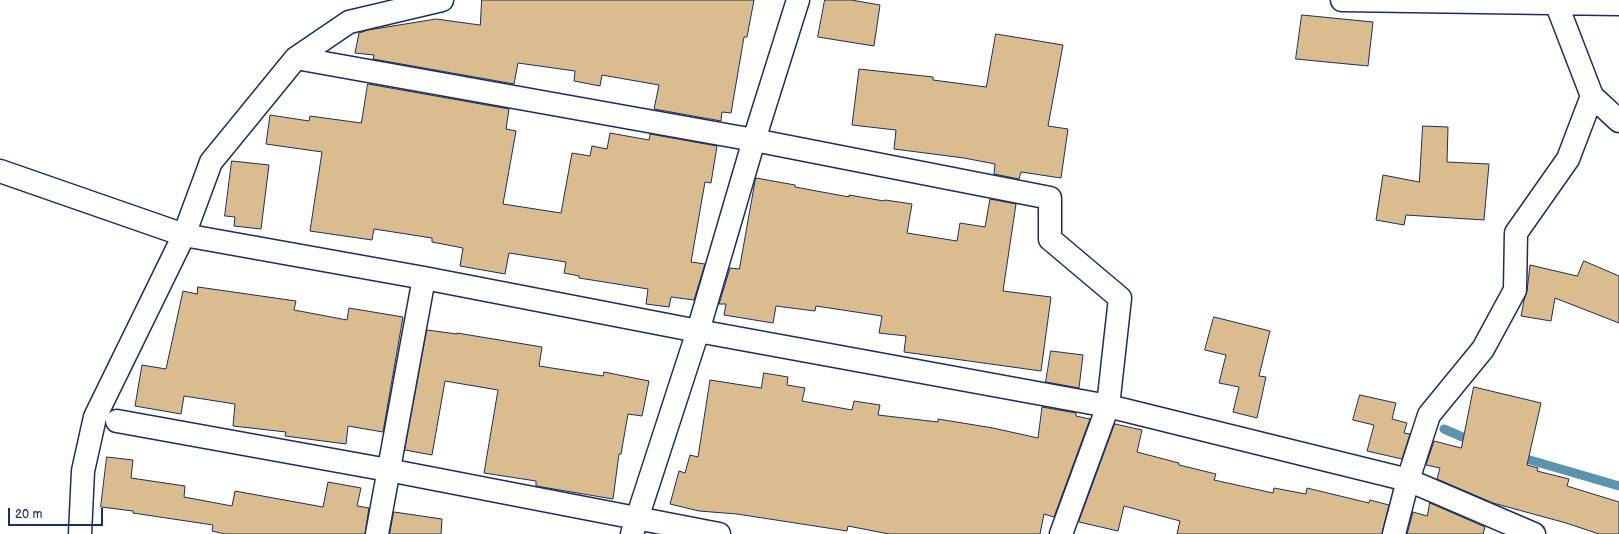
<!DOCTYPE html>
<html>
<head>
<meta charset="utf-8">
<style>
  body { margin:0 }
  #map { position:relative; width:1619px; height:534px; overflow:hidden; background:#fff; font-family:"Balsamiq Sans",sans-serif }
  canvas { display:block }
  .scale { position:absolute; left:8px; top:508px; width:95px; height:18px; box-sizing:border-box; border:2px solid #1b2f5e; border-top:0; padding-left:5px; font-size:12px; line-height:14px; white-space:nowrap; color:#1b2f5e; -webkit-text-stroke:3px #fff; paint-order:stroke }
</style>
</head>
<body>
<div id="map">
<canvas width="1619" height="534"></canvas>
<div class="scale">20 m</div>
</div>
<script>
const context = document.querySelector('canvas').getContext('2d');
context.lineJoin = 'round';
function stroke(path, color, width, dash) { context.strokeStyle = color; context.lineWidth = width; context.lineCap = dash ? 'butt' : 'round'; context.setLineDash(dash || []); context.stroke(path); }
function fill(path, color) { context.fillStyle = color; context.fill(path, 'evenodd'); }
const stream = new Path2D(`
  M1444,429L1474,442
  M1516,456L1619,486`);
const building = new Path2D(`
  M482,0H754L747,37H744L731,113L722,112L721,121L654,109L659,85L602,75L600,86L574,81L575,71L518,63L514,84L373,59L374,55L355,53L359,33L368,30L436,19L480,25Z
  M825,0H851L880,5L874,46L818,37Z
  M1302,15L1373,22L1368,66L1296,59Z
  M996,34L1063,45L1048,126L1068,129L1061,178L1021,172L1019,179L994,174L995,164L964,158L894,149L896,130L852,125L859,69L933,77V80L986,87Z
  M368,84L509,109L506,129L516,131L503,204L561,213L572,153L590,156L592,146L607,149L610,133L649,140L650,134L717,146L711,183L705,182L691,262L705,264L694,300L671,297L669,307L646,304L648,289L579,278V276L564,273L566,262L509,253L505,274L460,266L463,248L432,242V238L374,229L372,240L310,231L322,152L266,144L270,115L309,121L310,116L361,123Z
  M1423,126L1448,127L1447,162L1489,164L1484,220L1406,215L1404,225L1376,220L1383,175L1419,182Z
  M232,161L269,165L261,229L234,226L235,217L225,216Z
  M756,178L795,185V187L849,197V195L884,201L885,200L912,204L907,233L957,241L960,223L985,227L990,199L1016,204L1003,291L1051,297L1041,371L904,352L906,336L879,333L882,316L816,306L815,311L776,306L773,323L724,315L726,304H719L730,268L739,269Z
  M1584,261L1619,276V323L1555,298L1551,321L1521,316L1524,300L1527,291L1530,265L1577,276Z
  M198,287L296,301L294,310L347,320L349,308L403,317L383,432L348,426L346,444L285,436L286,432L233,426L235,404L184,396L181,414L135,406L142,365L166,369L183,291L197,294Z
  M1214,317L1270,331L1259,376L1266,377L1257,418L1233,412L1239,387L1219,383L1226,355L1205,350Z
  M427,330L457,334V333L542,347L539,366L603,376L604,372L649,381L642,416L628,414L621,454H619L613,499L536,486V481L484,473L498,390L445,381L432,455L405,450Z
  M1051,351L1083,355L1079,388L1046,382Z
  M764,373L788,377L787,385L805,388L802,401L852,410L854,401L880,405L878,415L938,422V419L993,428L1038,438L1042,407L1076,413V416L1090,419L1054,517L1044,514L1040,534H889L848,526L847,531L737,514L699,511L670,504L679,471L685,473L690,455L698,457L710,380L761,388Z
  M1474,387L1541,403L1527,465L1538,468L1537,471L1569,479L1567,486L1619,502V534H1599L1566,523L1493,503L1437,479L1440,468L1426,465L1434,441L1461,448Z
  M1360,395L1396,403L1392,419L1407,423L1404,433L1410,434L1402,459L1367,451L1374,425L1353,420Z
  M1115,424L1142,430L1137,452L1179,463V465L1216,474L1214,480L1273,493L1274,488L1306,494L1307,488L1369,503L1370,500L1389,505L1382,534H1177L1180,521L1124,506L1118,531L1079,522Z
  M107,457L133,460L131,478L185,486L184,497L232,506L235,491L323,507L328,482L361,488L357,506L369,508L365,534H225L212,531L213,525L133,513V511L101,507Z
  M1430,503L1485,527L1483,534H1407L1413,512L1427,516Z
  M394,512L442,519L441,534H390Z`);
const street = new Path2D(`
  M442,0L349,22L296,58L754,140L1050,198V239L1120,298L1108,406L1061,534
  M1342,0L1619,4
  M1555,0L1592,96
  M0,171L184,235L424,278L698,331L1108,406L1408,480L1534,534
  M117,421L388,470L719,534
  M80,534L83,471L95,417L184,235L211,162L296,58
  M377,534L424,278
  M632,534L698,331L754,140L798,0
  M1394,534L1408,480L1429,415L1483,349L1515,290L1516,233L1568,159L1592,96L1619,121`);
stroke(stream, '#5c93ae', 9);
fill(building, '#dabc8e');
stroke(building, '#1b2f5e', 1);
stroke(street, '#1b2f5e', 25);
stroke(street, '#fff', 22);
</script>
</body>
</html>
